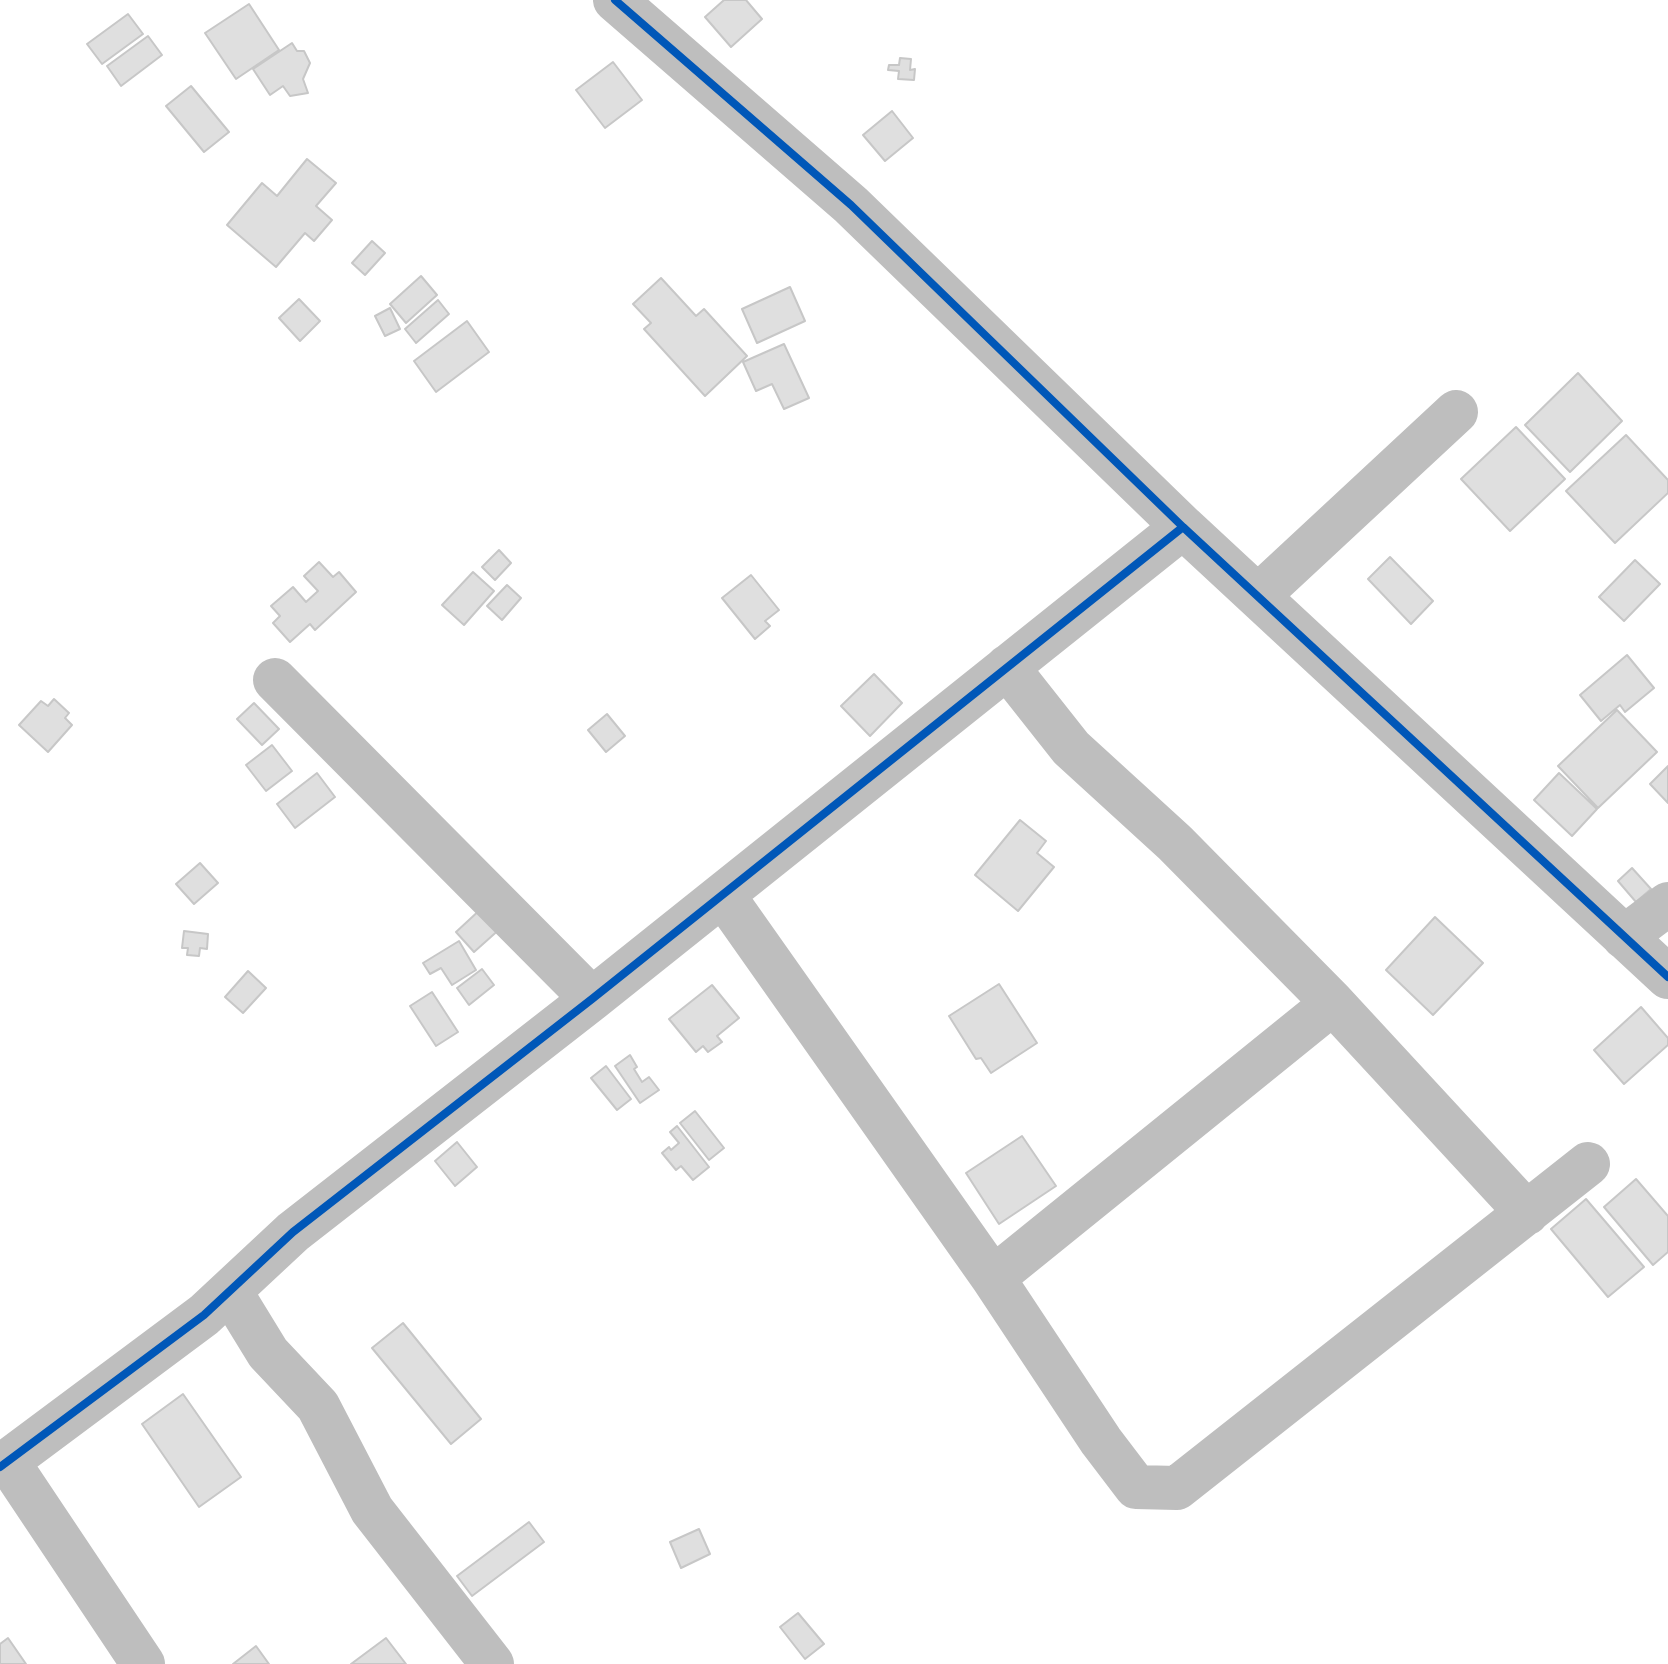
<!DOCTYPE html>
<html>
<head>
<meta charset="utf-8">
<style>
  body { margin:0 }
  canvas { display:block; background:#fff }
</style>
</head>
<body>
<canvas width="1668" height="1664"></canvas>
<script>
const context = document.querySelector('canvas').getContext('2d');
context.lineJoin = 'round';
function fill(path, color) { context.fillStyle = color; context.fill(path, 'evenodd'); }
function stroke(path, color, width, dash) { context.strokeStyle = color; context.lineWidth = width; context.lineCap = dash ? 'butt' : 'round'; context.setLineDash(dash || []); context.stroke(path); }
const building = new Path2D(`
  M724,0H746L762,19L731,47L705,17Z
  M249,4L279,50L236,79L205,33Z
  M128,14L143,34L102,64L87,44Z
  M148,36L162,55L121,86L107,66Z
  M292,43L297,51H304L310,63L303,79L308,93L290,96L283,86L270,95L253,69Z
  M900,58L911,59L910,70L915,69L914,80L898,79L899,71L888,70L889,65H899Z
  M613,62L642,100L605,128L576,90Z
  M191,86L229,132L204,152L166,106Z
  M892,111L913,138L885,161L863,135Z
  M307,159L336,183L316,206L332,220L314,241L305,233L276,267L227,225L262,183L277,196Z
  M372,241L385,253L365,275L352,263Z
  M421,276L437,295L406,323L390,304Z
  M661,278L696,316L704,309L747,356L705,396L644,329L651,323L633,304Z
  M790,287L805,321L757,343L742,309Z
  M299,299L320,321L300,341L279,318Z
  M438,300L449,314L416,343L405,329Z
  M390,308L400,329L385,336L375,316Z
  M467,321L489,352L436,392L414,361Z
  M784,344L809,398L784,409L772,384L756,391L743,362Z
  M1578,373L1622,421L1570,472L1525,425Z
  M1516,427L1565,479L1510,531L1461,479Z
  M1626,435L1668,480V493L1615,543L1566,491Z
  M499,550L511,563L495,580L482,567Z
  M1390,557L1433,601L1411,624L1368,579Z
  M1635,560L1660,584L1624,621L1599,597Z
  M319,562L333,577L339,572L356,592L315,630L310,624L290,642L273,623L280,616L271,606L293,587L306,602L318,591L304,576Z
  M473,572L494,591L464,625L442,605Z
  M751,575L779,610L765,621L770,626L755,639L722,598Z
  M507,585L521,598L502,620L487,606Z
  M1627,655L1654,688L1625,712L1620,705L1601,721L1580,695Z
  M874,674L902,703L870,736L841,706Z
  M54,699L69,713L65,718L72,725L48,752L19,725L41,701L48,706Z
  M254,703L279,729L262,745L237,719Z
  M1617,710L1657,752L1598,808L1558,766Z
  M607,714L625,736L606,752L588,730Z
  M272,745L292,771L266,791L246,765Z
  M1668,766V803L1650,784Z
  M317,773L335,797L295,828L277,804Z
  M1559,773L1597,809L1572,836L1534,800Z
  M1020,820L1046,841L1037,853L1054,867L1018,911L975,875Z
  M200,863L218,883L194,904L176,884Z
  M1632,868L1651,889L1636,902L1618,881Z
  M483,907L502,927L474,952L456,932Z
  M1435,917L1483,963L1433,1015L1386,970Z
  M184,931L208,934L207,949L200,948L199,956L187,955L188,948H182Z
  M459,941L476,970L452,985L441,968L430,974L423,963Z
  M482,969L494,985L469,1005L457,988Z
  M248,971L266,988L243,1013L225,997Z
  M999,984L1037,1043L991,1073L981,1058L976,1059L949,1016Z
  M712,985L739,1018L717,1036L722,1042L708,1052L703,1046L696,1052L669,1019Z
  M432,992L458,1032L436,1046L410,1006Z
  M1641,1007L1668,1038V1045L1624,1084L1594,1050Z
  M630,1055L637,1067L634,1069L642,1082L649,1077L659,1090L640,1103L615,1066Z
  M606,1066L631,1099L617,1110L591,1078Z
  M695,1111L724,1148L709,1160L680,1123Z
  M677,1126L709,1167L693,1180L681,1166L676,1170L662,1153L669,1147L671,1150L679,1143L670,1132Z
  M1022,1136L1056,1186L999,1224L966,1173Z
  M457,1142L477,1167L455,1186L435,1161Z
  M1636,1179L1668,1216V1252L1653,1265L1604,1207Z
  M1586,1199L1644,1267L1608,1297L1551,1229Z
  M403,1323L481,1419L451,1444L372,1348Z
  M183,1394L241,1477L199,1507L142,1424Z
  M529,1522L544,1542L472,1596L457,1576Z
  M699,1529L710,1554L681,1568L670,1542Z
  M798,1613L824,1644L805,1659L780,1627Z
  M8,1638L26,1664H0V1644Z
  M386,1638L406,1664H351Z
  M256,1646L269,1664H233Z`);
const minor = new Path2D(`
  M615,0L851,205L1183,527L1668,977
  M1258,596L1456,412
  M1007,667L1071,748L1175,843L1331,1001L1527,1213
  M275,680L592,999
  M723,895L993,1278L1101,1441L1136,1487L1177,1488L1588,1164
  M1624,937L1668,904
  M993,1278L1322,1012L1331,1001
  M230,1291L268,1353L318,1406L372,1510L492,1664
  M8,1462L143,1664
  M0,1467L204,1315L293,1232L592,999L1183,527`);
const cycleway = new Path2D(`
  M615,0L851,205L1183,527L1668,977
  M0,1467L204,1315L293,1232L592,999L1183,527`);
fill(building, '#dfdfdf');
stroke(building, '#c7c7c7', 2);
stroke(minor, '#bebebe', 44);
stroke(cycleway, '#0057b8', 8);
</script>
</body>
</html>
